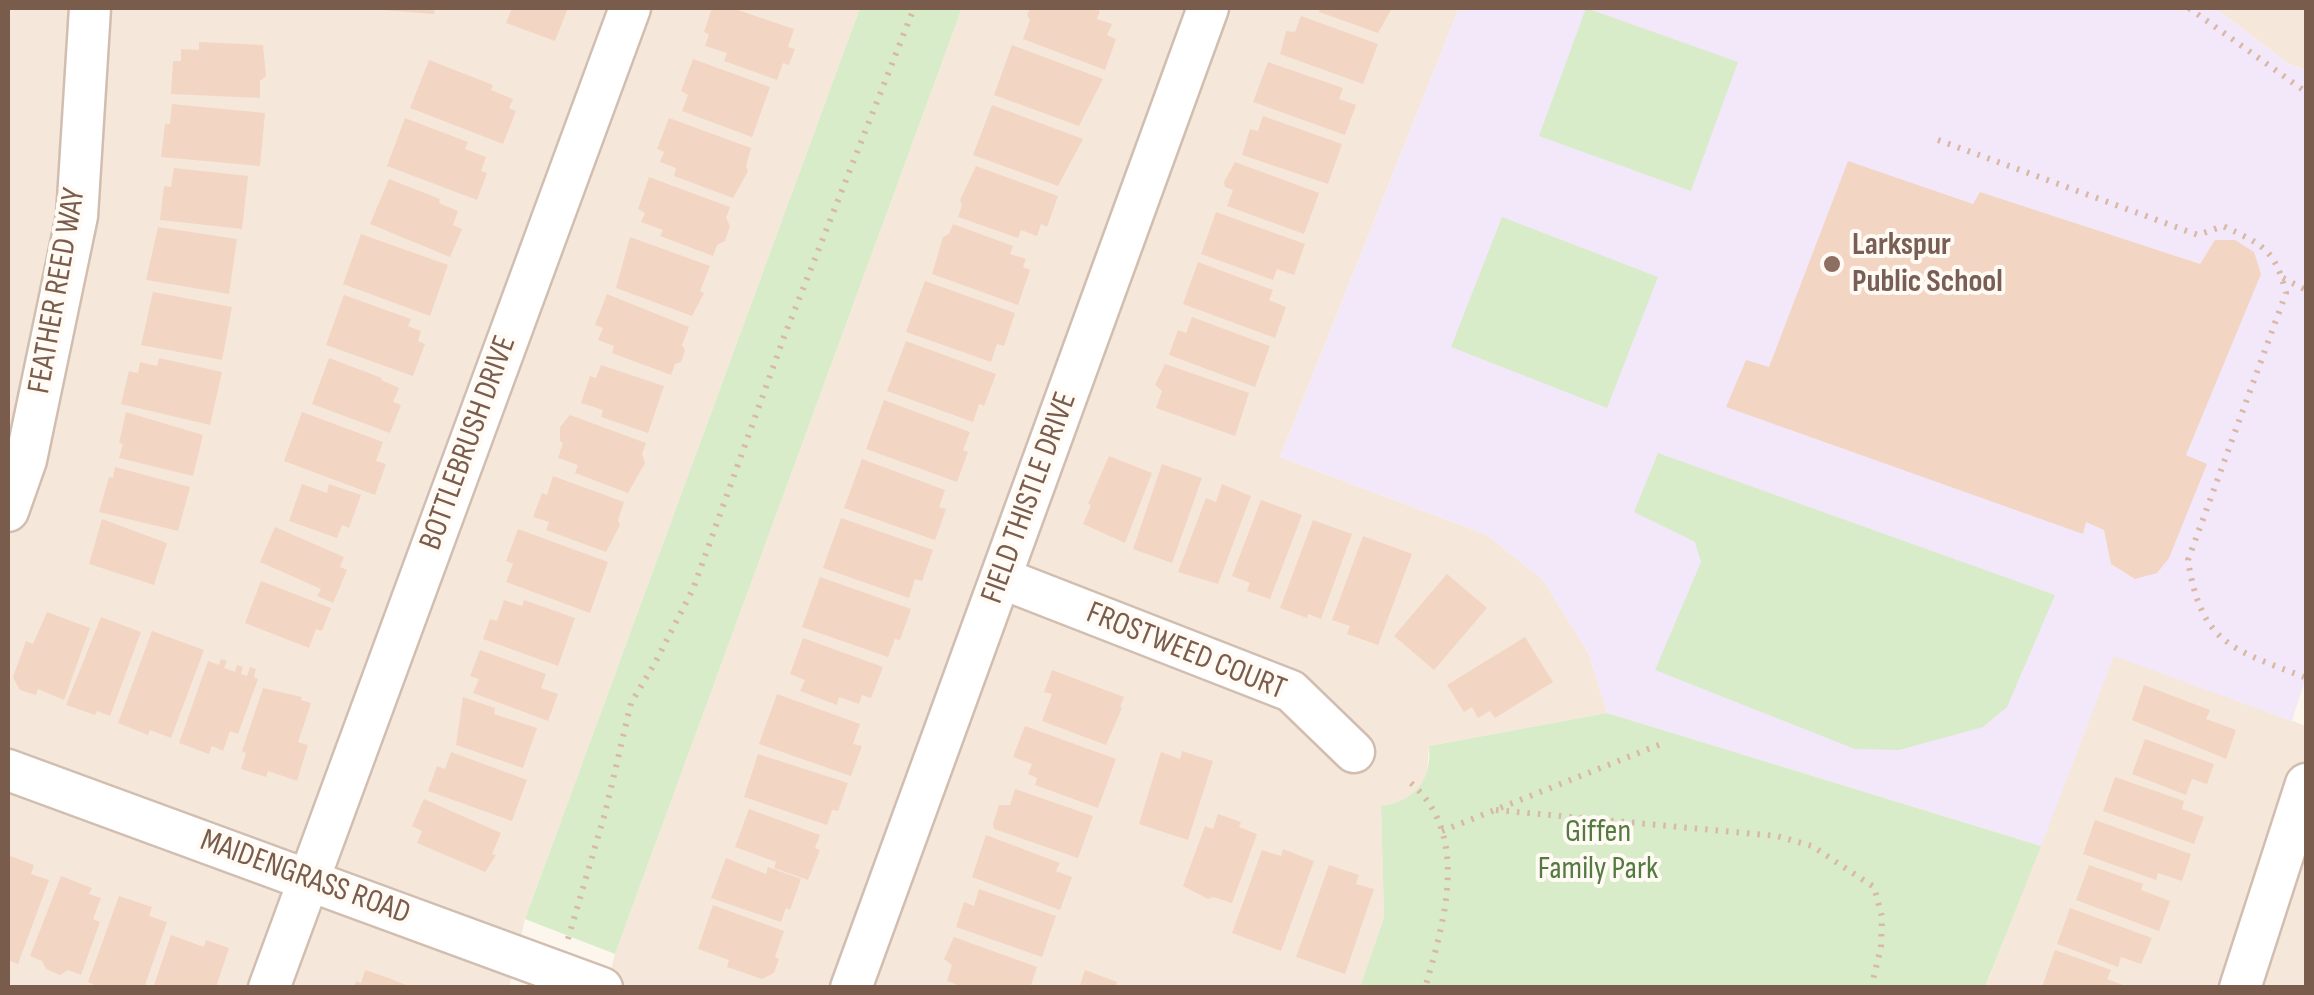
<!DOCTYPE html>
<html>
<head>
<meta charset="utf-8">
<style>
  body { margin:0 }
  #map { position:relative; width:2314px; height:995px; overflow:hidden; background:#fdf6ec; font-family:"Sofia Sans Condensed",sans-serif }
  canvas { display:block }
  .frame { position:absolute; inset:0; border:10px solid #7a5c4d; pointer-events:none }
</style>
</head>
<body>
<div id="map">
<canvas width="2314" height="995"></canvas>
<div class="frame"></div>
</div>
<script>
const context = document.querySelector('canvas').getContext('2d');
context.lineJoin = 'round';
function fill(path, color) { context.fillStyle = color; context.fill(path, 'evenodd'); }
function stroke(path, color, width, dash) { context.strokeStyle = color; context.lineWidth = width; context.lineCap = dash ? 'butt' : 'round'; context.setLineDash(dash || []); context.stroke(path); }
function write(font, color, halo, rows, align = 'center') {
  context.font = font + ' "Sofia Sans Condensed",sans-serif'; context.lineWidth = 8; context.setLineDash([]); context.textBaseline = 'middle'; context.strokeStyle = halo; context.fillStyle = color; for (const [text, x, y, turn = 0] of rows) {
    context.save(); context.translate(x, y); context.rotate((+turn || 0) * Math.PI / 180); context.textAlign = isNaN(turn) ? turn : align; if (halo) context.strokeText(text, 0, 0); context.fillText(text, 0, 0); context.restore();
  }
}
const residential = new Path2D(`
  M8,8H860L525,919L509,987H8Z
  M962,8H1459L1280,457L1487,535L1543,580L1589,654L1607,713L1429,746L1427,775L1420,788L1409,798L1381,807L1384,917L1360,987L606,988L615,954Z
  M2215,8H2306V70L2289,64Z
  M2113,655L2306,726V987L1985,988Z`);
const education = new Path2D(`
  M1459,8H2215L2289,64L2306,70V677L2292,721L2114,656L2041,846L1607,713L1589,654L1543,580L1487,535L1280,457Z`);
const green = new Path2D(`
  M860,8H962L615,954L525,919Z
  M1586,8L1738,62L1691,191L1539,136Z
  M1502,217L1658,277L1607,408L1451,347Z
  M1658,453L2055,595L2007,707L1983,727L1899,750L1855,749L1655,670L1701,562L1695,542L1634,512Z
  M1607,713L2041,846L1985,987H1360L1384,917L1381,806C1415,801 1432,781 1429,746Z`);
const building = new Path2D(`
  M383,8H435L434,14L383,10Z
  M512,8H568L555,41L506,23Z
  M712,8H732L794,29L788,47L795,49L789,65L783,63L777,80L724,61L727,53L705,46L709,34L704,32Z
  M1030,8H1090L1100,11L1097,19L1112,24L1107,35L1116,39L1105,70L1023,39L1030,20L1027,15Z
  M1320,8H1392L1378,33L1319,12Z
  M1301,16L1378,44L1363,84L1280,54L1286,31L1295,32Z
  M199,42L263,45L266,76L260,81V98L171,94L173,61H181V49L199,50Z
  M1012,45L1103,79L1079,126L994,95Z
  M693,59L770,87L752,137L682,111L688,95L681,91Z
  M429,60L493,85L491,90L513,99L509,108L516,111L503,144L410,108Z
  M1268,62L1343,88L1339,99L1356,105L1345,135L1253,102Z
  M172,104L265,113L260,166L161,157L165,124H170Z
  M992,105L1083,139L1058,186L973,155Z
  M1263,116L1342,144L1328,184L1242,155L1250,129L1258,131Z
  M405,118L468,142L465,149L486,157L481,171L487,173L477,200L387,166Z
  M669,118L751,148L746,166L748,171L733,198L674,176L676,168L660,162L664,152L657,149Z
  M1848,161L1973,204L1980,192L2200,264L2215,240H2235L2254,252L2261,274L2186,455L2207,464L2169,558L2157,573L2135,579L2111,564L2104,530L2086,522L2083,534L1726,407L1746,360L1769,367Z
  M1235,162L1319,193L1304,234L1227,206L1233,190L1225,187L1224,182Z
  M976,166L1058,196L1047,227L1041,224L1037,236L1021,230L1018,238L958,217L962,205L960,200Z
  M174,168L248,176L242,229L160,220L164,186L171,187Z
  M649,177L730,207L726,218L730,226L725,241L717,245L713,256L660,236L663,230L641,222L645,213L638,209Z
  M389,179L440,199L439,203L458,211L453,225L462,229L450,257L370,224Z
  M1216,212L1305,244L1294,275L1277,269L1273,280L1201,254Z
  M953,224L1013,246L1010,254L1026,259L1023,267L1030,270L1018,305L932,274L943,237L949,234Z
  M158,227L237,239L229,294L146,280Z
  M361,234L448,265L430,316L343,284Z
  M630,237L710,266L700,291L704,293L692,316L616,288Z
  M1198,262L1273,290L1269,300L1286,307L1275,338L1183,304Z
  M925,281L1015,313L1004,346L997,344L991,362L906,332Z
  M153,292L232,307L222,360L141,345Z
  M607,294L689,327L682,345L685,350L681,362L675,364L671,375L612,353L614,346L598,340L603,328L595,325Z
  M344,295L411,319L408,326L421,331L418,341L425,344L413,376L326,345Z
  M1192,317L1270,346L1255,387L1169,355L1178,330L1186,333Z
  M906,341L996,374L984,406L979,404L973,422L887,391Z
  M159,358L222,372L210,425L121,404L129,371L138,373L140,362L157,366Z
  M329,358L382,378L381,380L399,388L393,402L401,405L390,433L312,404Z
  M1165,364L1249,393L1235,436L1156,408L1162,391L1155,385Z
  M601,365L664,386L648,433L601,417L603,410L581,403L590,376L596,378Z
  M884,400L970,432L963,450L968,452L957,482L866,449Z
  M126,412L203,435L193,476L119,458L123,444L119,443Z
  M302,412L383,442L376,461L386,464L375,495L284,461Z
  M570,415L646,443L642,454L645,463L628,493L575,473L578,465L558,458L563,443L560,441V427Z
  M1109,456L1152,473L1125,543L1083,524L1091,505L1088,504Z
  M862,459L945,490L939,507L946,509L935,540L844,508Z
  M1162,464L1202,478L1172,563L1133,549Z
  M115,467L190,487L178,531L99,512L109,477L113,478Z
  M553,476L624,502L618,520L620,525L606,552L546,530L549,522L533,517L542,493L547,495Z
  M302,484L327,493L329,484L361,495L349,528L342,525L337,538L289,521Z
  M1222,484L1251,496L1218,584L1178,572L1206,498L1216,502Z
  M1261,500L1302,515L1270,599L1247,591L1250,583L1232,576Z
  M841,518L933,550L922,581L915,579L909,598L823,568Z
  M102,519L167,543L154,585L89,564Z
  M1313,520L1352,534L1321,619L1308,614L1307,618L1280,608Z
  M275,527L344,557L340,567L347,570L333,603L317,596L321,589L260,562Z
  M518,529L608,562L590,613L506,582L513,564L506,561Z
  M1363,536L1412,554L1378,645L1347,634L1350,626L1332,620Z
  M1447,574L1487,608L1434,670L1394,636Z
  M820,577L911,609L900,640L895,639L888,657L802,627Z
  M261,581L331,608L322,631L316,629L309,648L245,623Z
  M504,600L522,606L524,600L575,618L558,666L483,639L490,619L497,621Z
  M47,612L90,628L64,700L38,689L36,695L20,690L13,677L26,641L33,644Z
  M101,617L141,632L110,716L97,711L95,715L66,705Z
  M152,631L204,650L171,738L150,730L148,735L118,723Z
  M1525,637L1553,682L1495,718L1490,711L1478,718L1472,707L1464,712L1447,685Z
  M803,638L883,667L871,698L862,695L859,704L839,697L837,705L800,691L805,680L790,674Z
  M480,650L546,674L541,688L558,694L548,721L473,693L479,679L470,676Z
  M221,659L227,661L224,668L235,672L237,665L243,667L241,674L247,676L250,667L256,669L254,677L258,679L238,734L230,731L223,751L212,746L209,754L179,743L208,661L219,665Z
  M1052,670L1124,697L1120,707L1122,708L1106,745L1042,721L1052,694L1044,692Z
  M2144,685L2210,710L2206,719L2236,730L2226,759L2132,720Z
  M263,688L302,697L301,700L311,703L298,742L308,745L297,781L268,771L266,777L241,769L246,753L242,751Z
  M777,694L860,724L853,744L862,746L851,776L759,744Z
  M463,697L495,708L494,714L537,728L523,768L456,745Z
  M1025,726L1116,759L1098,808L1035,785L1037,778L1028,774L1032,764L1013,757Z
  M2145,739L2214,764L2207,784L2192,779L2186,795L2132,774Z
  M1182,751L1213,761L1188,840L1139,824L1161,752L1180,759Z
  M451,752L527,780L512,821L428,791L437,766L445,769Z
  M758,754L848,783L838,811L832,810L827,825L744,797Z
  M2115,777L2184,801L2182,809L2204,817L2194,844L2103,811Z
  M1015,789L1093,816L1078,858L994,829L993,824L999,805H1010Z
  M424,799L501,833L492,854L496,855L485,872L417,843L422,831L412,826Z
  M749,809L820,835L815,848L820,850L808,880L774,868L776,862L735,847Z
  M1218,814L1241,822L1239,827L1257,834L1232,903L1213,897L1208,899L1183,886L1205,826L1213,829Z
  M2095,820L2191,854L2182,881L2158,873L2156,880L2083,854Z
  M986,835L1060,863L1056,871L1072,877L1060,910L972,877Z
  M1283,849L1314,861L1281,951L1232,933L1262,850L1281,856Z
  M8,855L34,865L31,874L49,880L18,964L8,960Z
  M726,858L766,874L768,867L801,879L790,910L786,908L781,922L711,898Z
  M1329,865L1359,875L1356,884L1374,889L1345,974L1296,957Z
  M2089,865L2143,884L2141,890L2170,901L2159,931L2076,900Z
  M61,876L92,888L89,894L101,898L93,919L100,922L81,975L68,970L60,975L46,969L42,961L30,956Z
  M979,889L1056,916L1042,957L956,927L964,902L974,906Z
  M119,896L152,907L149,916L167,922L144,988H100L88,982Z
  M713,905L784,931L775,957L779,959L774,973L762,979L727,967L729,960L698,949Z
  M2070,908L2152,938L2141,964L2121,957L2118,967L2057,944Z
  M171,935L204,947L206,940L229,948L216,987L153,988Z
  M954,937L1037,967L1030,988H965L947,981L952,965L944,959Z
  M2055,950L2111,970L2107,979L2131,988L2042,987Z
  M365,970L386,977L414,988H354L356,981L361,983Z
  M1085,970L1117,982L1115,988H1079Z`);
const path = new Path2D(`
  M2189,8L2306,92
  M1938,140L2198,235L2223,226C2263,245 2275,249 2286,293L2188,560C2201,644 2232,649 2304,677
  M2283,278L2306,290
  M1411,783C1471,836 1444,922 1425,988
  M1496,810L1777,836L1812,846L1874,887L1882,917L1881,947L1871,988
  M1442,831L1666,742
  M568,939L605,813L631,703L656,661L693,589L784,337L914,8`);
const minor = new Path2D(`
  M8,511L26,460L77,216L90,8
  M1001,578L1291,691L1354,752
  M8,770L602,988
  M269,988L630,8
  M851,988L1208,8
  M2240,988L2306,784`);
const markers = [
  [1832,264,10,"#8d6e63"]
];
const educationNames = [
  ["Larkspur",1852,246],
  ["Public School",1852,283]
];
const streetNames = [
  ["FEATHER REED WAY",58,291,-80],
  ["BOTTLEBRUSH DRIVE",469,443,-70],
  ["FIELD THISTLE DRIVE",1030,498,-70],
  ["FROSTWEED COURT",1186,652,22],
  ["MAIDENGRASS ROAD",305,878,20]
];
const parkNames = [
  ["Giffen",1598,833],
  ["Family Park",1598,870]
];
fill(residential, '#f5e8da');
fill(education, '#f3e8fa');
fill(green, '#d8ecc9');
fill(building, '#f3d5c3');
stroke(minor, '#d1beb0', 45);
stroke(path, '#d9b8a5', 6, [2.5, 8]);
stroke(minor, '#fff', 40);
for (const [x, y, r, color] of markers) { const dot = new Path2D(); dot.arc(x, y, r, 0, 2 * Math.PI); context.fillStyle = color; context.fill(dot); stroke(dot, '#fffaf3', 4); }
write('bold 32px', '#785e54', '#fffaf3', educationNames, 'left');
write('32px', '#7a5c4d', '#fffaf3', streetNames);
write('32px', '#537a41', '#fffaf3', parkNames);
</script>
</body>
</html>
